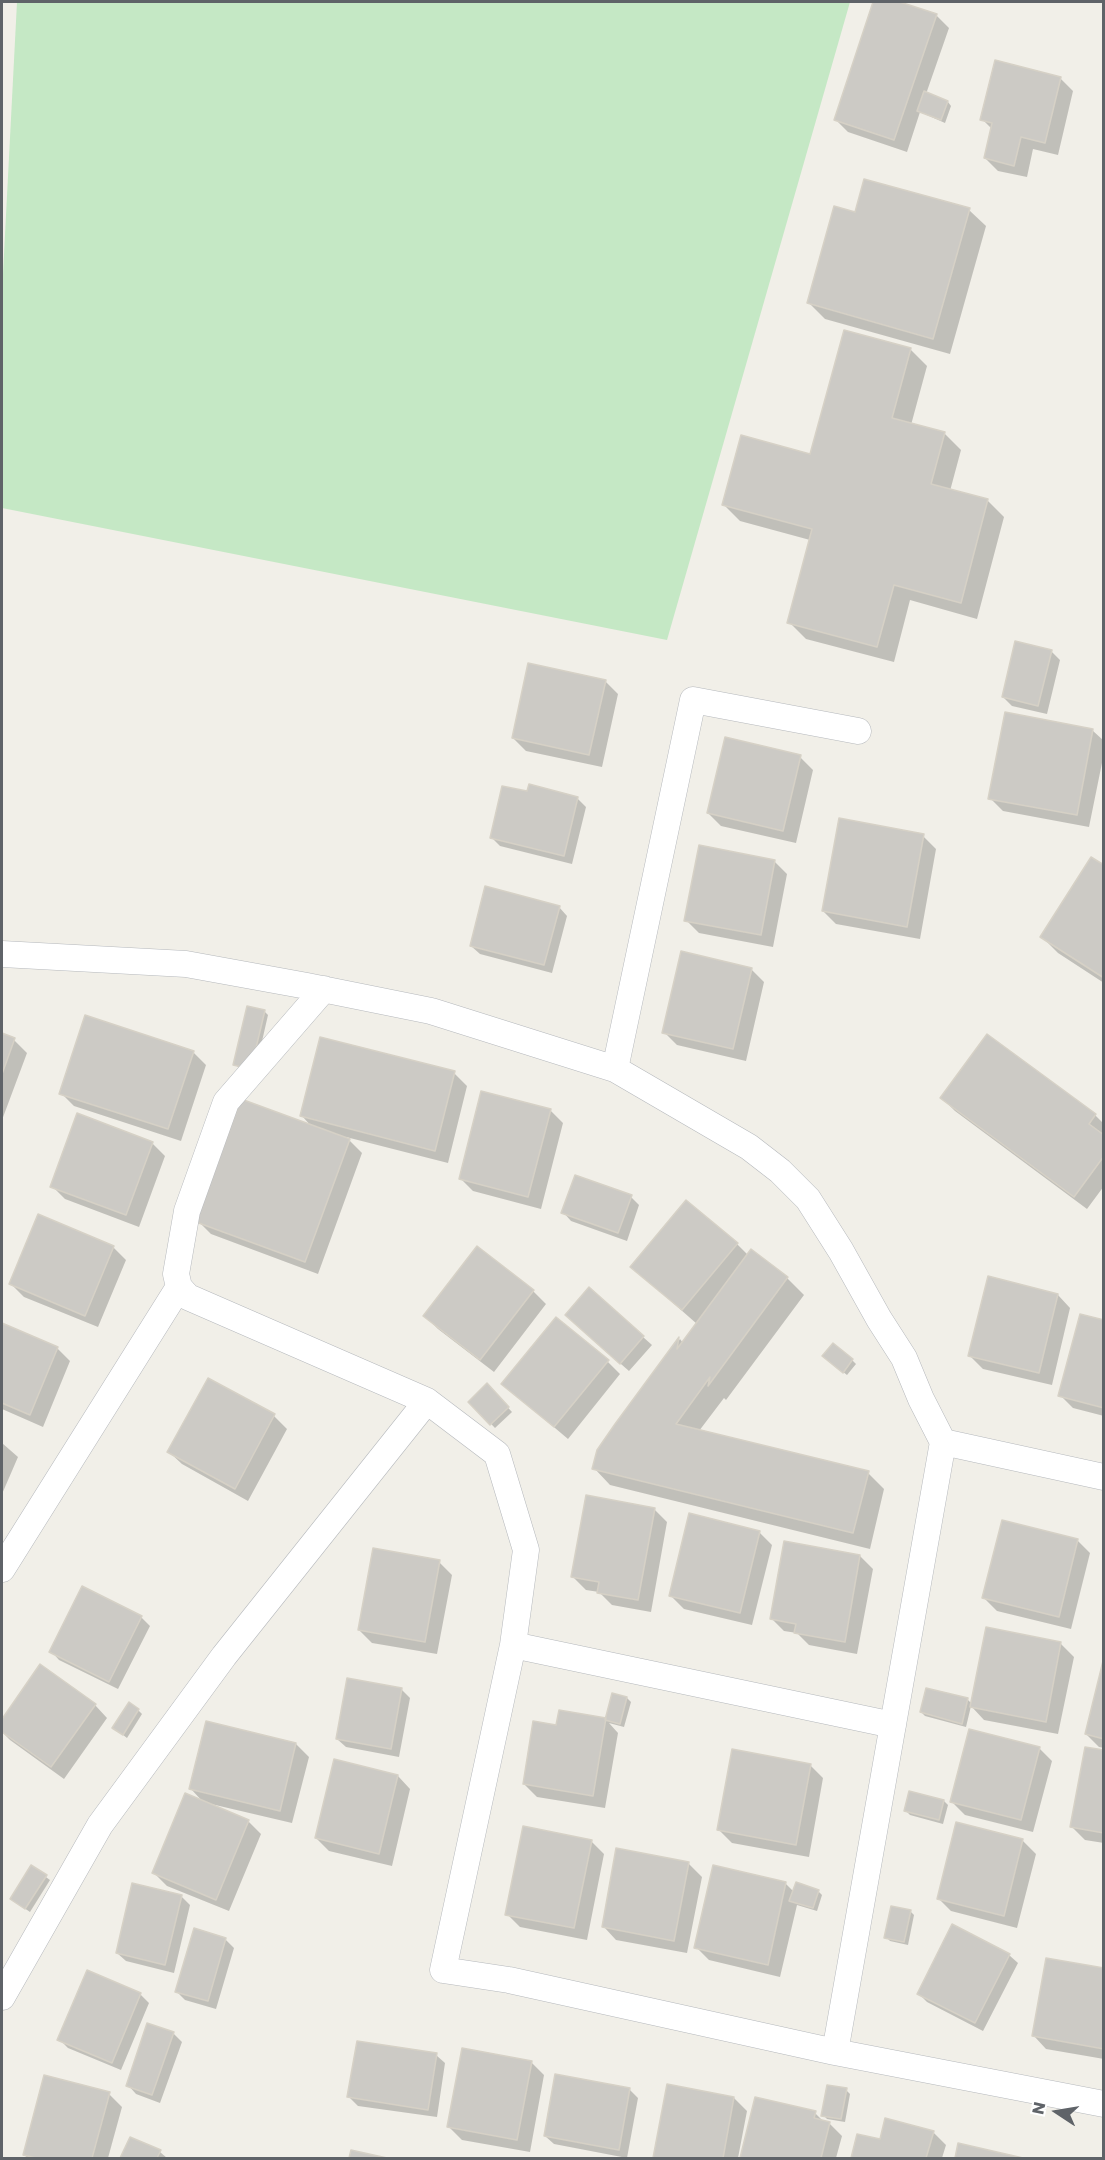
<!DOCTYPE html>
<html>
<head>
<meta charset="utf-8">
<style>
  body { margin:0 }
  #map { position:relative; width:1105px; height:2160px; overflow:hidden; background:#f1efe8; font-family:Poppins,sans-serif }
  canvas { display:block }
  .frame { position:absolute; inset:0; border:3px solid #5f6368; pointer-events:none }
  .north { position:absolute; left:1027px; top:2082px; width:60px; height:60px; -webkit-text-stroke:4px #fff; paint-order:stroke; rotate:282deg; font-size:16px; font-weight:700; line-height:24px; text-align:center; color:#5f6368 }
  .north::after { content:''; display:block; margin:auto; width:21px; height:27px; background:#5f6368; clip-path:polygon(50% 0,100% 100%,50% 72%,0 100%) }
</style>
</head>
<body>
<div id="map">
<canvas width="1105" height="2160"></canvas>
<div class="frame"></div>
<div class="north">N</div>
</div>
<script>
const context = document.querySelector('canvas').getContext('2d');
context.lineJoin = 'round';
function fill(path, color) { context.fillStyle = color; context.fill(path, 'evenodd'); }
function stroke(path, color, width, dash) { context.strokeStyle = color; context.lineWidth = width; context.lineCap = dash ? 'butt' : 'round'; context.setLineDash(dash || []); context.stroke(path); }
const green = new Path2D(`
  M17,2H850L667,640L2,508V293Z`);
const shadow = new Path2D(`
  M875,2H895L936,15L949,28L926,94L948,102L951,106L945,123L920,112L907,152L848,132L835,119Z
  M1060,78L1073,91L1058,155L1033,149L1027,177L998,171L985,158L992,129L982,119Z
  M969,210L986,226L950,354L825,319L808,302L856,214Z
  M910,349L927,366L911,425L944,433L961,450L950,491L987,500L1004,517L977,619L910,600L894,662L806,639L789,622L810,540L740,521L724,505L812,456Z
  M1051,651L1060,660L1047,714L1012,706L1003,697Z
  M605,681L618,694L602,767L526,751L513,738Z
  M1092,730L1104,741V753L1089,827L1003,811L990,798Z
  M800,757L813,770L796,843L721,826L708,813Z
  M528,793L577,798L586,807L572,864L500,846L492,838Z
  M923,836L936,849L920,939L836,924L823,911Z
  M774,861L787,874L773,947L699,933L686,920Z
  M1104,867V983L1058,953L1042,937Z
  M559,907L567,916L552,973L480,954L471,946Z
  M751,969L764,982L746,1061L677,1045L664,1032Z
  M264,1011L268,1015L255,1072L239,1068L235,1064Z
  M2,1034L14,1040L27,1053L2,1120Z
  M193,1052L206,1065L181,1141L74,1106L61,1093Z
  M454,1073L467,1086L448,1163L346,1137L362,1153L318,1274L211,1234L198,1221L312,1127L302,1116Z
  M942,1098L1095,1115L1104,1124V1186L1087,1209L955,1111Z
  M550,1110L563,1123L541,1209L473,1191L460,1178Z
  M152,1143L165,1156L139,1227L65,1199L52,1186Z
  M631,1197L639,1205L627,1241L571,1221L563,1212Z
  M737,1244L748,1255L787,1278L804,1295L726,1400L724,1398L699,1431L868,1473L884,1489L870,1549L610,1485L594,1468L616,1425L680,1339L683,1343L697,1324L632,1267Z
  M113,1247L126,1260L98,1327L24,1297L11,1284Z
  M533,1291L546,1304L494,1372L438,1329L425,1316Z
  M1058,1295L1070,1308L1052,1385L983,1369L970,1356Z
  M1104,1322V1416L1073,1408L1060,1395Z
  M575,1324L643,1337L652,1345L629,1371Z
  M2,1325L57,1348L70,1361L43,1427L2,1409Z
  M828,1360H852L856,1364L847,1375Z
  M608,1362L620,1374L568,1439L503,1384Z
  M487,1385L512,1412L495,1428L470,1402Z
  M274,1416L287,1429L248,1501L182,1464L169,1452Z
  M2,1443L18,1457L2,1494Z
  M654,1509L667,1522L651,1612L612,1605L599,1592L586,1590L573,1577Z
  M759,1532L772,1545L752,1625L684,1609L671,1596Z
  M1077,1540L1090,1553L1071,1629L997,1611L984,1598Z
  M860,1556L873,1569L857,1654L809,1645L797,1633L784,1631L771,1618Z
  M439,1562L452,1575L437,1654L372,1643L359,1630Z
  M141,1617L150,1626L118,1689L59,1660L51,1651Z
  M1061,1644L1074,1657L1058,1734L984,1720L971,1706L966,1727L925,1716L921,1712L968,1700L972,1704Z
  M1104,1664V1748L1099,1747L1086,1734Z
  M40,1666L95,1705L107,1718L64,1779L10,1740L2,1732V1721Z
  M402,1690L410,1698L399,1757L346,1747L337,1739Z
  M613,1695L627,1698L631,1702L624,1727L609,1723L618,1733L605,1808L537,1797L524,1784L558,1727L605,1720L607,1721Z
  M138,1710L142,1714L127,1738L114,1728Z
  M207,1723L296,1744L309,1757L292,1823L211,1804V1805L248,1821L261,1834L229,1911L167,1886L154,1873L204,1803L191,1789Z
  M1039,1748L1052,1761L1033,1832L965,1815L952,1802Z
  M1104,1752V1843L1085,1840L1072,1827Z
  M810,1765L823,1778L809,1857L732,1843L719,1830Z
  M398,1776L410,1789L392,1866L329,1851L316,1838Z
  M944,1801L948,1805L943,1824L910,1815L906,1811Z
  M957,1824L1023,1841L1036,1854L1017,1928L951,1911L938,1898Z
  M591,1841L604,1854L587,1940L520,1927L507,1914Z
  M618,1850L689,1864L702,1877L687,1953L616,1940L604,1927Z
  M32,1867L50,1880L30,1912L11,1899Z
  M786,1884L794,1892L818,1891L822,1895L817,1911L797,1905L780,1977L709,1960L696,1947Z
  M181,1896L190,1905L174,1973L126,1961L117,1953Z
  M910,1911L914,1915L908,1945L890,1941L886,1937Z
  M225,1939L234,1948L216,2009L185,2000L177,1992Z
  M1009,1955L1018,1963L983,2031L927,2002L919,1994Z
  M1104,1969V2059L1046,2049L1034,2036Z
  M140,1994L149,2003L121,2070L68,2048L59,2039Z
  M173,2033L182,2042L160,2103L136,2094L128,2085Z
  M436,2055L445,2063L437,2117L358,2106L349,2097Z
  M531,2062L544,2075L530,2152L462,2140L449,2127Z
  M669,2086L734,2098L747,2111L738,2158H655Z
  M629,2089L638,2098L627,2158L554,2144L545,2136Z
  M846,2090L850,2094L845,2122L827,2119L823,2115Z
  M109,2094L122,2107L108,2158H28L24,2155Z
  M756,2098L815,2113L824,2122L829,2123L842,2136L836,2158H742Z
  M933,2132L946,2145L942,2158H852L858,2135L881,2141Z
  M131,2139L160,2152L167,2158H122Z
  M960,2144L1017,2158H956Z`);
const building = new Path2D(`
  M873,2H900L937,14L894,140L834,120Z
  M995,60L1061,77L1045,143L1021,137L1014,166L984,158L992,123L980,120Z
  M924,91L948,101L941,120L917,111Z
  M864,179L970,208L933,339L807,303L834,206L855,212Z
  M844,330L911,348L892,418L945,432L931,484L988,499L961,603L894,585L877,647L787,623L812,529L722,505L741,435L810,454Z
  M1015,641L1052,650L1038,706L1002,697Z
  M528,663L606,680L589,755L512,738Z
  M1005,712L1093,729L1077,815L988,799Z
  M725,737L801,755L783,831L707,813Z
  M529,784L578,797L564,856L490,838L502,786L527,791Z
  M839,818L924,834L907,927L822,911Z
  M699,845L775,860L761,935L684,921Z
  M1091,857L1104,865V978L1040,937Z
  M485,886L560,906L544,965L470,946Z
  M681,951L752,968L733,1049L662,1033Z
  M247,1006L265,1010L251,1069L233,1065Z
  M85,1015L194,1051L168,1129L59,1094Z
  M2,1033L15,1038L2,1074Z
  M987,1034L1096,1114L1089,1124L1104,1135V1156L1074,1197L940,1098Z
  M320,1037L455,1071L435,1151L300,1116Z
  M481,1091L551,1109L528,1197L459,1179Z
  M241,1099L350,1139L305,1262L196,1222Z
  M77,1113L153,1142L126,1215L50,1187Z
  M575,1175L632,1195L618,1233L561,1213Z
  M686,1200L738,1243L682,1310L630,1267Z
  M38,1214L114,1246L85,1316L9,1284Z
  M477,1246L534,1290L480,1360L423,1316Z
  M751,1249L788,1277L708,1386L710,1377L676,1424L869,1471L853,1533L592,1469L597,1450L615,1424L679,1337L677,1349Z
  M988,1276L1058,1294L1039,1373L968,1356Z
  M589,1287L644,1336L620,1364L565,1315Z
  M1080,1314L1104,1320V1408L1058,1396Z
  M556,1317L609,1360L554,1427L501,1384Z
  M2,1323L58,1347L30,1415L2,1403Z
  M833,1343L853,1359L843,1373L822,1356Z
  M208,1378L275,1414L235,1489L167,1452Z
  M487,1383L509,1407L490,1425L468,1402Z
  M586,1495L655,1508L638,1600L597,1593L599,1582L571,1577Z
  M689,1513L760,1531L740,1613L669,1596Z
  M1002,1520L1078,1539L1059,1617L982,1598Z
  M784,1541L860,1555L845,1642L794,1633L796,1624L770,1619Z
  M373,1548L440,1560L425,1642L358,1630Z
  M82,1586L142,1616L109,1682L49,1652Z
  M986,1627L1061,1642L1046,1722L970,1707Z
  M1104,1657V1739L1085,1734Z
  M40,1664L96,1704L51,1767L2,1732V1719Z
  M347,1678L402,1688L391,1749L336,1739Z
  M926,1688L968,1698L962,1724L920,1712Z
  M612,1693L627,1697L620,1724L605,1720Z
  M129,1702L139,1709L123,1735L112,1728Z
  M559,1710L606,1718L593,1796L523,1784L533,1721L556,1725Z
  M206,1721L296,1743L280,1811L189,1789Z
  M969,1729L1040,1747L1021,1820L950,1802Z
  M1085,1747L1104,1750V1833L1070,1827Z
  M732,1749L811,1764L796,1845L717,1830Z
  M334,1759L398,1775L379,1854L315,1838Z
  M909,1791L944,1800L939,1820L904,1811Z
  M185,1793L249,1820L216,1900L152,1873Z
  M956,1822L1023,1839L1004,1916L937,1899Z
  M523,1826L592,1840L574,1928L505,1915Z
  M616,1848L689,1862L674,1941L602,1927Z
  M31,1865L47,1875L25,1909L10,1899Z
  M713,1865L786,1882L768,1965L694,1948Z
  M796,1882L819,1890L813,1908L789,1901Z
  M132,1883L182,1895L165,1965L116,1953Z
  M891,1906L911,1910L904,1942L884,1938Z
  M952,1924L1010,1954L975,2023L917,1994Z
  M194,1928L226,1938L208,2001L175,1992Z
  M1046,1958L1104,1968V2049L1032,2036Z
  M87,1970L141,1993L112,2063L57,2040Z
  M147,2023L174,2032L152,2095L126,2086Z
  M357,2041L437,2053L428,2110L347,2097Z
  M462,2048L532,2061L517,2140L447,2127Z
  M555,2074L630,2088L619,2150L544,2136Z
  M44,2075L110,2092L92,2158H36L23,2155Z
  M667,2084L734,2097L723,2158H653Z
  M827,2085L847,2088L841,2119L821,2116Z
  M755,2097L816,2111L814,2118L830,2122L821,2158H740Z
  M885,2118L934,2131L926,2158H851L857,2134L880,2139Z
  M130,2137L161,2150L157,2158H120Z
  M958,2143L1023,2158H955Z
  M351,2150L387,2158H349Z`);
const street = new Path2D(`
  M2,954L186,964L307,986L431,1011L615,1069L749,1147L780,1171L808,1199L841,1251L879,1319L904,1358L921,1399L943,1442L1104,1477
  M324,989L226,1102L187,1211L176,1274L179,1287L188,1297L427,1401L497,1454L526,1550L513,1645L443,1970L509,1980L835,2052L1104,2104
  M615,1069L693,700L858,731
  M2,1569L179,1287
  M513,1645L893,1725
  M2,1997L100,1825L224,1656L427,1401
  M835,2052L943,1442`);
fill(green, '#c5e8c5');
fill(shadow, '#0003');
fill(building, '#cccac5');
stroke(building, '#d6d1c6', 1.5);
stroke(street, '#b5b8bc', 27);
stroke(street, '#fff', 26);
</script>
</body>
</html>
